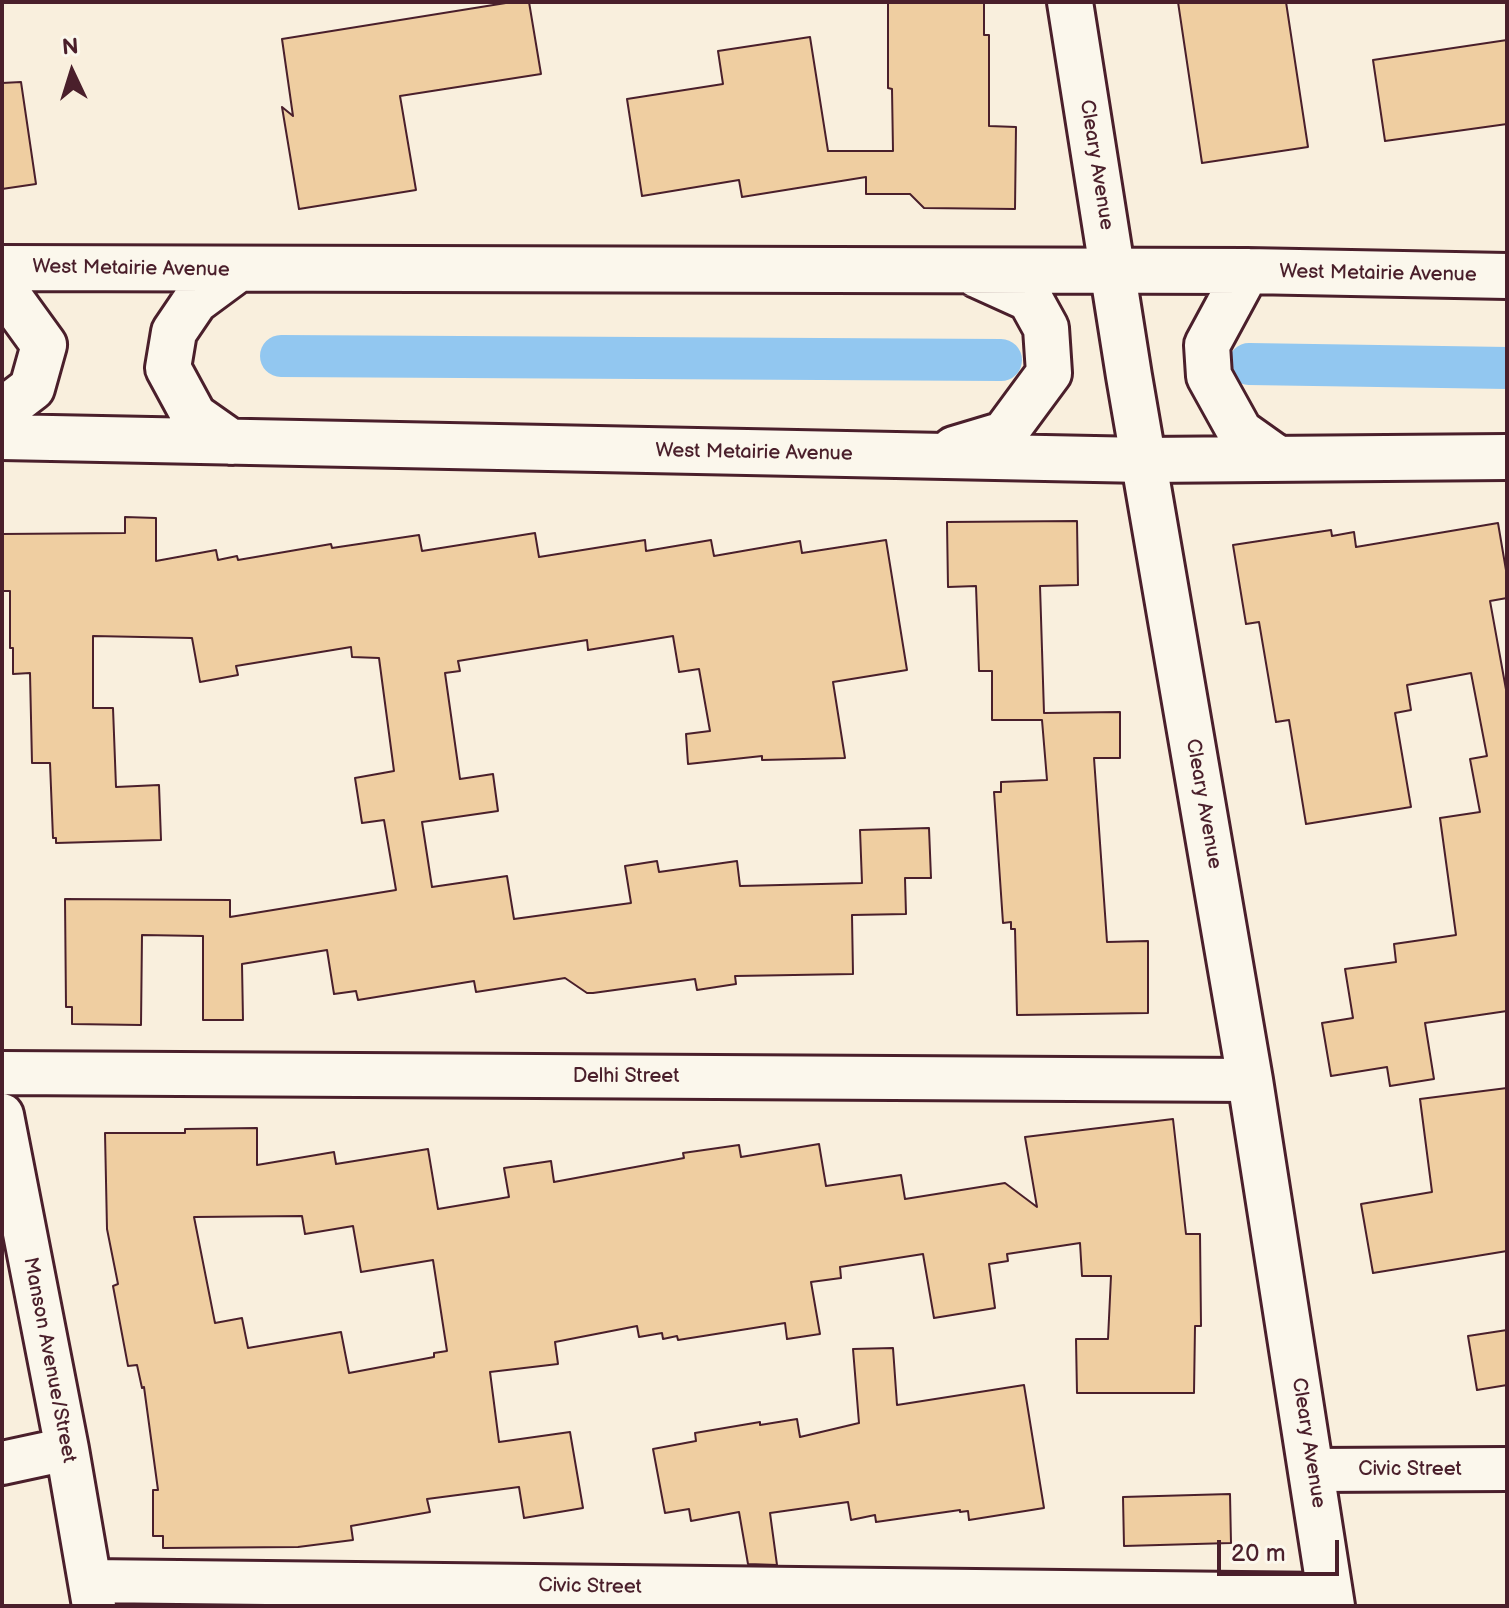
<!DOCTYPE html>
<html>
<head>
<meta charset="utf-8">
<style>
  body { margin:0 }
  #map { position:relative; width:1509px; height:1608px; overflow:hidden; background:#f9efdd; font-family:"Balsamiq Sans",sans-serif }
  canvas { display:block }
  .frame { position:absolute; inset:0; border:4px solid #4a1f2b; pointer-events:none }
  .north { position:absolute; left:32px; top:32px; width:80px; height:80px; -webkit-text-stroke:6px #fbf7ec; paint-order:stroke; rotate:356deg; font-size:22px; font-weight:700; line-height:32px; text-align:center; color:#4a1f2b }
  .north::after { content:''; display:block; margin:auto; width:28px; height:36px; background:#4a1f2b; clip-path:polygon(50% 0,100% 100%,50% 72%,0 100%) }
  .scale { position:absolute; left:1217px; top:1540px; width:122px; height:36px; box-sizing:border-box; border:4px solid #4a1f2b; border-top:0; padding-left:10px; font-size:24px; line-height:28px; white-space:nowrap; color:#4a1f2b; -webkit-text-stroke:6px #fbf7ec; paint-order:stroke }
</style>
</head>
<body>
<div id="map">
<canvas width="1509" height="1608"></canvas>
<div class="frame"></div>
<div class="north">N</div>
<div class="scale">20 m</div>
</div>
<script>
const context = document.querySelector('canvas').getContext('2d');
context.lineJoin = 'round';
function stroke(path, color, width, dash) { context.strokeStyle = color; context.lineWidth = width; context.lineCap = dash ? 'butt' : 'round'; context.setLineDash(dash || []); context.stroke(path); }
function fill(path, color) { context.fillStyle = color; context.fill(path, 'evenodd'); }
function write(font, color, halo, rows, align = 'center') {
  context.font = font + ' "Balsamiq Sans",sans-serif'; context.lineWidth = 8; context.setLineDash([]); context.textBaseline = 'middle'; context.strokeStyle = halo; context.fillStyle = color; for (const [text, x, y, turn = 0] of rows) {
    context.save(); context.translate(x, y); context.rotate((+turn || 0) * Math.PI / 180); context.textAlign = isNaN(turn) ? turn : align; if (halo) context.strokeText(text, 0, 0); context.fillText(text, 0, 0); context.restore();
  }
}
const canal = new Path2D(`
  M281,356L1001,360
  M1249,364L1507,368`);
const building = new Path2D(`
  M512,2H529L541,74L400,96L416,190L299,209L282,107L293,116L282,39Z
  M888,2H984V35H989V126L1016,127L1015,209L924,208L910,194H866V177L742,197L739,180L642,196L627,99L723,84L718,51L810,37L828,151H893L892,89L888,88Z
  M1178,2H1286L1308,147L1202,163Z
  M1507,40V124L1385,141L1373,60Z
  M21,82L36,184L2,189V83Z
  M125,517L156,518V561L216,550L218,560L237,556L238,560L331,544L332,548L419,535L422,551L535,533L539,557L645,540L646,551L711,540L714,556L800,541L802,553L886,540L907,670L833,682L845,758L762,760V756L688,764L686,734L710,731L699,669L679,672L673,636L588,650L587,640L458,661L460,671L445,673L460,779L493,774L498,811L422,822L432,887L507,876L514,919L631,903L625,866L657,861L659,872L737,861L740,886L862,883L860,830L929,828L931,878H905L906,914L852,915L853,974L735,976L736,984L697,990L695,979L593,993H587L565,978L476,992L474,981L358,1000L356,991L334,994L327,950L242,964L243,1020H203V936L142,935L141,1025L72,1024V1007H66L65,899L230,900V917L396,890L384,820L362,823L355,778L394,771L379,658L352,657L351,647L236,666L238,675L200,682L192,638L93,636V708H113L116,787L159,785L161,840L56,843V838H53L50,763H32L30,673L13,674V648H10V591H2V534L125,533Z
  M1077,521L1078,585L1040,586L1044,713L1120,712V758H1094L1107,942L1148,941V1013L1017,1015L1015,929H1011V922L1003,923L994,792H1001V782L1047,780L1042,720H992V671H979L976,586L948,587L947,522Z
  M1498,523L1507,576V598L1490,601L1507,695V1011L1425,1023L1434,1079L1390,1086L1387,1067L1331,1076L1322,1023L1353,1018L1345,969L1396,962L1394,944L1456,935L1440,818L1480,812L1470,759L1487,756L1471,673L1407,685L1411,710L1395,713L1411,807L1306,824L1289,720L1276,722L1259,622L1246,624L1233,545L1331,530L1332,536L1354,532L1356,547Z
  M1507,1088V1251L1373,1273L1361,1204L1432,1192L1420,1099Z
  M1173,1119L1186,1234H1200L1201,1326H1195L1194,1393H1077L1076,1339H1108L1111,1276H1082L1080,1243L1007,1254L1008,1261L989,1264L995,1308L934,1318L923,1254L840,1267L841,1278L811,1282L820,1334L787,1339L785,1323L678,1340L677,1336L663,1339L662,1333L639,1337L637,1326L555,1342L558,1364L490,1372L499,1442L570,1432L583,1508L524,1518L519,1487L427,1499L430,1512L351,1526L353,1540L298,1547L163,1548V1536H153V1490H158L144,1387L142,1388L137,1365L128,1366L113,1286L118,1284L107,1229L105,1133H185V1129L257,1128V1165L334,1152L336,1164L428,1149L438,1209L509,1197L504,1168L551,1161L554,1182L684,1158L683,1153L739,1145L741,1157L819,1144L826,1186L901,1175L905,1199L1005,1183L1037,1207L1025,1137ZM302,1216L305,1234L353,1226L361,1272L433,1260L447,1351L434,1353V1357L349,1373L341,1332L248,1348L242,1318L215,1323L194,1217Z
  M1507,1330V1385L1477,1390L1468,1336Z
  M893,1348L897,1405L1024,1385L1044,1508L969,1520L968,1511L960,1512V1510L876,1522L875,1515L851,1520L848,1502L770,1513L777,1565L748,1564L739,1512L691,1521L689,1509L665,1513L653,1449L696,1441L695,1433L760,1422V1425L797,1419L800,1437L859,1423L853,1349Z
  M1230,1494L1231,1543L1124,1546L1123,1497Z`);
const minor = new Path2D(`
  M2,1073L1250,1080
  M2,1115L67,1449L94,1606
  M2,1463L67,1449
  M1313,1470L1507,1469
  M90,1581L1330,1595`);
const tertiary = new Path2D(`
  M1070,2L1129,376L1250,1080L1332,1606`);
const secondary = new Path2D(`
  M2,268L1247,271L1507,276
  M1247,271L1207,345L1209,376L1240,432L1278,459
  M2,294L10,298L44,345L32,388L2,411
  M2,437L1144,460L1507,457
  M231,442L194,416L168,368L174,332L195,301L237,270
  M954,449L1004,434L1049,373L1046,328L1030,299L977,275`);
const streetNames = [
  ["Cleary Avenue",1096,165,81],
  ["West Metairie Avenue",131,269,1],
  ["West Metairie Avenue",1378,274,1],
  ["West Metairie Avenue",754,453,1],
  ["Cleary Avenue",1203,804,80],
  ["Delhi Street",626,1077],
  ["Manson Avenue/Street",49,1360,79],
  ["Cleary Avenue",1308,1443,81],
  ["Civic Street",1410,1470],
  ["Civic Street",590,1587,1]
];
stroke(canal, '#92c7f0', 42);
fill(building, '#efcea1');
stroke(building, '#4a1f2b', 2);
stroke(minor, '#4a1f2b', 48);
stroke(tertiary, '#4a1f2b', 50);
stroke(secondary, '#4a1f2b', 50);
stroke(minor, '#fbf7ec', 42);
stroke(tertiary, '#fbf7ec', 44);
stroke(secondary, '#fbf7ec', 44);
write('20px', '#4a1f2b', '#fbf7ec', streetNames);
</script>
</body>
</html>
